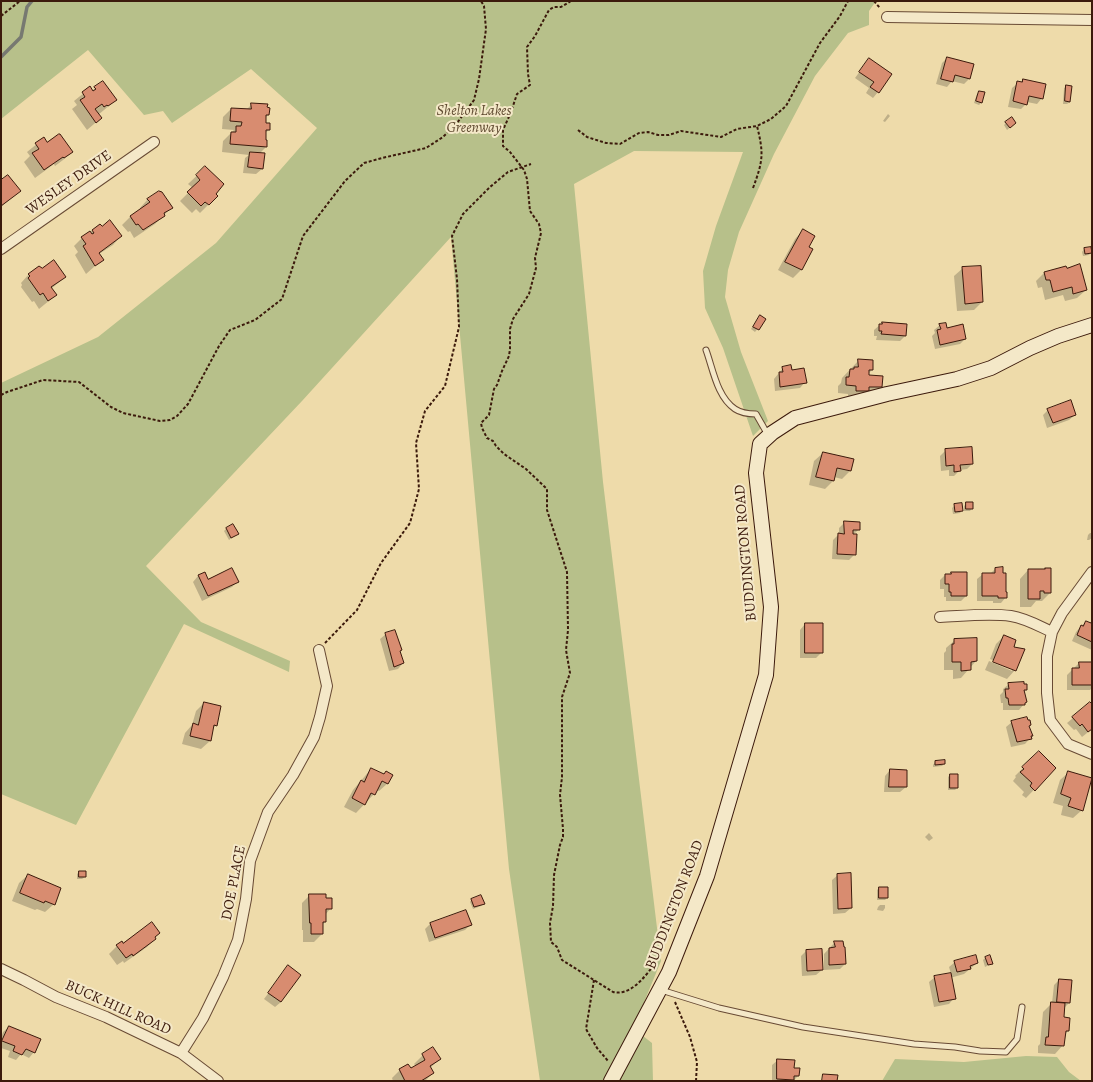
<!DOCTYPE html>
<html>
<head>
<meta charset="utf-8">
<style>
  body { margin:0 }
  #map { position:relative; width:1093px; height:1082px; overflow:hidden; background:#eedbaa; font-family:Alegreya,serif }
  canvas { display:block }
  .frame { position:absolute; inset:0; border:2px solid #3c1a0c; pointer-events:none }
</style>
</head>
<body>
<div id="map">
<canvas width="1093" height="1082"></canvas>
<div class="frame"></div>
</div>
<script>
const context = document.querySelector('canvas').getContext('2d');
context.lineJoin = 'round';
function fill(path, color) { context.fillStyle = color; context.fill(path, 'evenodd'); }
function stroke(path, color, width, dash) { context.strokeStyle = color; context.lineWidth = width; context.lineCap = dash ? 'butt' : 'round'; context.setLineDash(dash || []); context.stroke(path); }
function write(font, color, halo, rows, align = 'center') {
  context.font = font + ' Alegreya,serif'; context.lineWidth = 4; context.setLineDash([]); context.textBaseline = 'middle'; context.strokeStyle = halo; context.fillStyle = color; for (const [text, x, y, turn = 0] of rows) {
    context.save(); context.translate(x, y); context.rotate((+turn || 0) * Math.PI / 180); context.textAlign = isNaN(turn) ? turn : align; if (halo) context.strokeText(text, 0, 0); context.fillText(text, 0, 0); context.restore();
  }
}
const green = new Path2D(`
  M1,1H876L869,11V25L848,33L815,76L774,154L739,232L728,270L725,297L741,352L768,421L753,436L723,348L705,308L703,271L716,226L743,152L634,151L574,184L603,482L661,961L631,1034L604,1081H540L509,869L451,237L302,401L146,566L201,622L290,661L289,672L184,624L76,825L1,794V383L98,337L216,243L317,128L251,69L172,123L163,111L144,115L88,50L1,119Z
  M643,1036L652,1043L653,1081H616L625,1063Z
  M1026,1056L1057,1057L1069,1072L1081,1081H882L895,1059L964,1062Z`);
const shadow = new Path2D(`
  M947,58L973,65L969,79L964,84L952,81L947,87L936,84L942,63Z
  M869,59L890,74L878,92L873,98L866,93L869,88L855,78Z
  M1023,80L1042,98L1037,104L1027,102L1026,104L1021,109L1008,107L1012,88L1018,83H1020Z
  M1067,86L1070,102L1067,104H1063L1064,88Z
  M90,88L92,91L95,88L116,100L98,115L101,118L87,130L72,109L77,105L74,101Z
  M979,92L982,102L979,105L974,103L977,94Z
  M252,104L268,108V115L265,118V123L269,130L265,133L264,141H266V147L259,154L262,169L256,174L243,173L245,158L249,155L222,152L223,141L234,130L222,129L223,117L231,109L246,110Z
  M888,114L890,116L885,122L883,121Z
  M1006,123L1013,125L1007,130L1004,125Z
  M43,139L47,143L72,152L63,160L55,166L54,164L35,178L24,162L30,156L27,152Z
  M205,168L217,196L200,213L196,209L192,213L180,201L193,188L188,184Z
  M1,182L19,191L1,207Z
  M148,199L172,207L155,224L134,238L130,231L128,232L122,225L131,216L141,209L140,208Z
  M100,225L121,236L113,245L99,254L103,259L86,274L75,255L78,252L74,246L82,238Z
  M803,230L808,248L812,250L801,270L793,278L778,270L795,239Z
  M1084,249L1091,252L1089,255L1083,256L1082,252Z
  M963,268L982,302L974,310L957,311L954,276Z
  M1044,273L1086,290L1077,298L1065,301L1063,295L1045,300L1042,287L1038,288L1036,281Z
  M29,274L65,277L51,289L56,295L39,309L34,301L32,302L21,287L22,285L21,283Z
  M758,319H765L755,332L751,329Z
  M882,323L906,325L905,336L900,341L876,340L877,336H874V330Z
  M940,325L965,339L960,344L935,349L932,336L935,333L934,330Z
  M859,360L872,370L868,374L881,387L873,395L848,399V394L838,393V386L841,383L842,378Z
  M783,368L791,371L805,382L800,388L775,391L774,379Z
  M1048,410L1075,415L1069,420L1047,428L1043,415Z
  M946,450L972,464L967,469L960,470L954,476H949V470L941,471L940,456Z
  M823,453L850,471L842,479L834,477L833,481L825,489L809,485L814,461Z
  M967,503L972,508L970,511H964V506Z
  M955,505L962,510L960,513L953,514L952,508Z
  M845,522L859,529L853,535L855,554L849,560L832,559L833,540L839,534V528Z
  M226,529L237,534L229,540L224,531Z
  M1090,533H1092V538L1089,540H1087L1088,535Z
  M995,569L1006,597L1001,603H993V601H977V579L983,574H990Z
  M1028,570L1050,593L1042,601H1036L1031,607H1020V579Z
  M204,573L207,580L237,582L232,587L202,601L193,582L198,576Z
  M951,573H966V596L961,601H946V597H944V589H940V580L945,575H948Z
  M1092,621V650L1072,641L1076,632L1081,626L1086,622L1089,624Z
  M805,624L822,652L816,658H800V630Z
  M386,634L401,650L399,652L403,663L398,669L389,671L380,639Z
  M1004,636L1012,647L1015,670L1007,679L985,670L989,661L1012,671V668L990,659L996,644Z
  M955,640L976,661L961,678L953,679V670H944V653L946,651V648Z
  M1079,663H1092V688L1090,690H1067V675Z
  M1009,684L1026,690L1023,692L1024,704L1019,710H1003V703H1001L1000,695L1003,692V689Z
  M204,703L216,725L213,728L210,741L201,749L182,744L185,733L192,725L196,711Z
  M1092,705V729L1082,737L1076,729L1074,730L1067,723L1073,718Z
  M1012,722L1028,726L1032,736L1025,744L1011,747L1006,727Z
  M1039,752L1055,768L1026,798L1022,795L1024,792L1013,781L1016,777L1015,776Z
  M944,761V764L942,766L933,767V765L935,762Z
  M371,769L388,783L379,791L377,790L374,794L356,813L344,807L353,790Z
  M890,770L906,787L900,792H884L885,776Z
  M1069,772L1082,810L1073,818L1061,815L1063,806L1053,803L1060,780Z
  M950,775L957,788L955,790H948V777Z
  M929,833L933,838L929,841L925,837Z
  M79,872L85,877L82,879H77V874Z
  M850,874L851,908L845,913L833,914L832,880L838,875Z
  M28,875L54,904L45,912L37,909L35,910L12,901L19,883Z
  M879,888L887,898L885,900H877V890Z
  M310,895L325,899L331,908L325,915V922L322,925V934L314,942H303V930H302V903Z
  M472,899L484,904L481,906L473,909L470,902Z
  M880,905H885V908L883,911L877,910L878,907Z
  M466,911L471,924L465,930L429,942L425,929L430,924Z
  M154,938L155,939L147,947L124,963L123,961L117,965L109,954L117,946Z
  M835,942L845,964L840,969L824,970V954Z
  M806,951L822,970L816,975L802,976L801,956Z
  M985,958L991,964L985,967L983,960Z
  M955,962L977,963L964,974L950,978L954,998L949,1004L934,1007L929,982L935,977L951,974L949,967Z
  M288,967L281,1002L275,1007L264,999Z
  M1059,980L1069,1003L1063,1009V1018L1068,1031L1064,1035L1063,1045L1055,1054L1038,1053V1046L1040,1044L1043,1012L1052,1003L1054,985Z
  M9,1027L34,1052L29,1058L21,1054L16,1060L8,1057L10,1051L1,1048V1038L3,1032Z
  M433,1049L440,1059L430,1068L433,1073L425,1081H393L392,1078L400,1070L411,1069L416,1066L414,1064L423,1055Z
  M778,1060L793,1068L799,1069L798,1076L793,1081H772V1065Z`);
const stream = new Path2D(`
  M1,57L21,37L27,7L32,1`);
const building = new Path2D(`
  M947,57L974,64L970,79L955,75L953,82L941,79Z
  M869,58L892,74L879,93L870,87L874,82L859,72Z
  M1023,79L1046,84L1043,99L1029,96L1027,105L1013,101L1017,81L1022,82Z
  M103,81L117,100L108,106L107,105L104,107L102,104L95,109L102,118L96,123L80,100L85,97L82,92L90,86L93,91L96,89L94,87Z
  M1066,85L1072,86L1070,102L1065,101Z
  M979,91L985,92L982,103L976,101Z
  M251,103L268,104L267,107L270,108L269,115H266V123H270V130H266V140H267V147L230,144L231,132H236V126H241L242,122L230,121L231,108L251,109Z
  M1012,117L1016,123L1010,128L1005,122Z
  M59,134H60L73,152L64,158L63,157L44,170L32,153L39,149L35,143L44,137L47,142Z
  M250,152L265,153L263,169L248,167Z
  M205,166L224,184L216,194L218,196L209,205L205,202L201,206L187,192L200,180L196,175Z
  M8,175L21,191L1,206V180Z
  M159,191L162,192L173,208L164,213L165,216L143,230L138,224L136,225L130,216L150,202L147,199Z
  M110,220L122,236L99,253L104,260L95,266L83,246L86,244L81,237L90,231L92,234L94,233L92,230L100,224L102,226Z
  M803,229L815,236L809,247L813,249L802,270L785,262Z
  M1091,247L1092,253L1085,254L1084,248Z
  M54,260L66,277L51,287L57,295L48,301L43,293L40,295L28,278L30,276L28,274L39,266L42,268Z
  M1080,264L1087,290L1073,294L1072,287L1053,292L1050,280H1046L1044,272L1066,266L1067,268Z
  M981,266L983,302L965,304L962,267Z
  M760,315L766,319L759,330L753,327Z
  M882,322L907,324L906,336L881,334L882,331H879V324H882Z
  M946,323L947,328L963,324L966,339L940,345L937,330L941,329L939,324Z
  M858,359L873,360V370H869V375L883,376L882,387H869V391H856V386L846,385V377H849L850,369H854V367H858Z
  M791,365L792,370L804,368L807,383L780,387L779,372H783L782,367Z
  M1071,400L1076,415L1053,423L1047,409Z
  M972,447L973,464L960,465L961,471L954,472V465L946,466L945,449Z
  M823,452L854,459L851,471L837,468L834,481L816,477Z
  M966,502H973V509H966Z
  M962,503L963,511L955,512L954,504Z
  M844,521L860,522V530H853V534H857L856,555L837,554L838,533L844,534Z
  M233,524L239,534L231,538L226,528Z
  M1003,567V573H1006V592H1007V598H998V596H982V573H995V568Z
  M232,568L239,582L208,596L198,575L205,572L208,579Z
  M1045,568H1051V593H1044V591H1040V599H1028V569H1045Z
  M951,572H967V596H951V592H949V584H945V574H951Z
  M1086,621L1091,623L1092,621V642L1077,635L1081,625L1083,626Z
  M805,623H823V653H805Z
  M395,630L402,650L400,651L404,663L394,667L385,633Z
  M1004,635L1016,640L1014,647L1025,649L1016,671L993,662Z
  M977,638V661L971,662V670L961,671V662H952V644H954V639Z
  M1079,662H1092V685H1072V668H1079Z
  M1024,682V684H1027V690H1024L1027,702L1025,703V705H1009L1008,698H1006L1005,689H1009L1008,683Z
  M204,702L221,706L217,726L214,725L211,741L190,736L193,723L198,725Z
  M1090,702L1092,704V729L1088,732L1082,724L1080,726L1072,717Z
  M1027,717L1028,720H1030L1031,725L1029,726L1033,736H1031L1032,739L1017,742L1011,721Z
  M1039,751L1056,768L1035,791L1030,786L1032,783L1020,772L1024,769L1022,767Z
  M945,760V764L935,765V761Z
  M371,768L384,774L386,771L393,775L388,784L382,781L375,795L371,793L365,805L352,798L361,780L364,782Z
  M890,769L907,770V787H889Z
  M1068,771L1092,778L1083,811L1068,806L1071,798L1061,794Z
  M950,774H958V788H950Z
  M79,871H86V877H79Z
  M851,873L852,908L838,909L837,874Z
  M28,874L61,888L55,905L45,901L44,903L20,893Z
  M879,887H888V898H879Z
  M309,894H326V898H332V909H326V922H323V934H311V923H310Z
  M481,895L485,904L474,907L471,899Z
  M466,910L472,925L435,938L430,923Z
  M152,922L160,933L155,937L156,939L133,956L132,954L126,958L116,945L122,941L123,943Z
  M834,941H843L844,947H845L846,964L829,965V948L835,947Z
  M822,949L823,970L807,971L806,950Z
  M976,955L978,963L970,966L971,969L957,972L954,961Z
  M990,955L993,964L988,965L985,957Z
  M288,965L301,975L281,1002L268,993Z
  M951,973L956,999L939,1002L934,976Z
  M1059,979L1072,980L1070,1003L1057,1002Z
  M1051,1002L1065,1003L1064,1017L1070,1018L1069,1031H1066L1064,1046L1045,1045L1046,1037H1048Z
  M9,1026L41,1039L35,1053L26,1049L22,1055L13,1051L15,1046L2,1041Z
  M433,1047L441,1059L430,1066L434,1073L421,1081H405L399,1069L408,1064L411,1068L425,1060L422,1054Z
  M777,1059L795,1060L794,1068H800L799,1076H794V1080L777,1079Z
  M823,1074L838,1075L837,1081H822Z`);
const path = new Path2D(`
  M571,1L561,7H554L549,10L535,36L527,47L528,74L530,85L517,94L511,112L503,130V146L510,152L524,170L527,179L530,211L539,224L541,233L535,258L536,268L529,294L513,319L510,329V349L509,356L502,371L497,385L494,389L489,415L481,423L482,428L487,438L493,441L496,446L504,454L526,469L547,489V510L567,572L568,630L566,650L570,673L562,697V777L560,795L563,829V837L560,845L554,875L553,906L550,923L551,942L557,947L562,960L613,992C630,996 644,978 653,966
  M874,1L880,8
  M1,16L20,1
  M578,130L587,137L606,143L620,144L639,133L648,132L658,135H669L681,131L721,137L737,129L757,126L771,119L786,106L820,43L840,16L848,1
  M753,188C763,161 764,154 757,126
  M1,395L7,392L43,380L79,382L111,407L123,413L160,421L170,420L177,416L188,404L219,346L230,330L255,320L282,299L303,236L345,181L364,163L382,158L426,148L443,137L457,123L474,100L479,79L486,29L484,6L481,1
  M325,643L357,610L381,563L410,523L419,489L416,443L425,411L445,386L459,327L457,279L452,236L463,214L490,187L508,172L531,164
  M594,980L586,1029L597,1048L608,1061
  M675,1002L690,1037L697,1062L696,1081`);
const lane = new Path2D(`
  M706,350C713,369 717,397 735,409C741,413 750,414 756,414L768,435
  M661,990L719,1008L803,1027L914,1044L955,1047L980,1051L1006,1052L1017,1039L1022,1007`);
const street = new Path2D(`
  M887,17L1092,20
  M1,249L154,142
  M1092,572L1062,613L1052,632L1047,656V693L1050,720L1068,744L1092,754
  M940,617C963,616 988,613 1011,616C1025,618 1039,626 1052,632
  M1,969L24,980L56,997L106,1017L181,1053L218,1081
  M181,1053L203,1018L223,977L238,940L246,899L250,861L268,812L293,775L314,737L320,717L327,686L319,650`);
const secondary = new Path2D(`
  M611,1081L669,972L707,876L766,675L771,607L756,473L760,444L772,433L795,418L887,394L957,379L991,368L1030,348L1058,336L1092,325`);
const parkNames = [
  ["Shelton Lakes",474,111],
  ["Greenway",474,128]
];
const streetNames = [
  ["WESLEY DRIVE",69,183,-35],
  ["BUDDINGTON ROAD",746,553,-95],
  ["DOE PLACE",234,883,-79],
  ["BUDDINGTON ROAD",675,905,-69],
  ["BUCK HILL ROAD",118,1008,24]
];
fill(green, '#b7c08a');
fill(shadow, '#0003');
stroke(stream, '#777971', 3.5);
fill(building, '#d88c70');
stroke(building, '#3c1a0c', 1);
stroke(lane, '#684a34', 7);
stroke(street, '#684a34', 12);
stroke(secondary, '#3c1a0c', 16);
stroke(path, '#3c1a0c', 2, [3, 2]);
stroke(lane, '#f4e8c8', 5);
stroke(street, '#f4e8c8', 10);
stroke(secondary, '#f4e8c8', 14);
write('italic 15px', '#614c32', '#f4e8c8', parkNames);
write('15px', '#3c1a0c', '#f4e8c8', streetNames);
</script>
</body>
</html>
